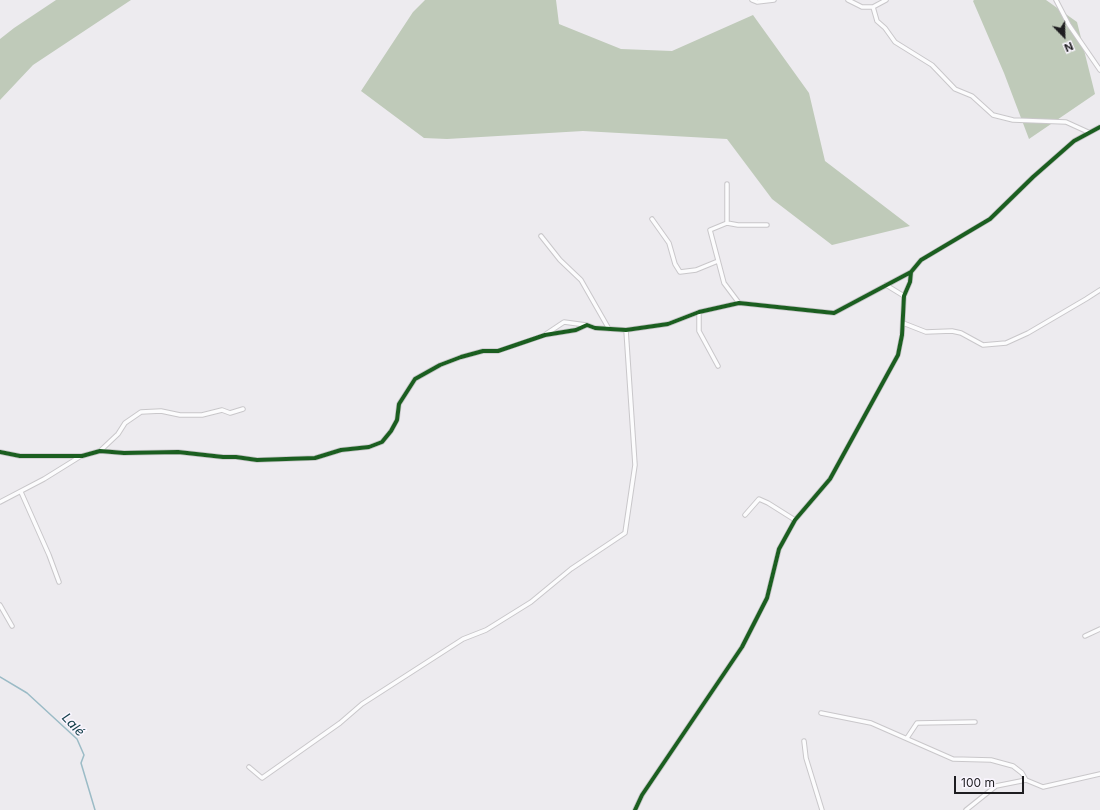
<!DOCTYPE html>
<meta charset="utf-8">
<style>
body{margin:0}
#map{position:relative;width:1100px;height:810px;overflow:hidden;background:#edebef;font-family:Inter,sans-serif}
canvas{display:block}
.north{position:absolute;left:1044px;top:16px;width:40px;height:40px;-webkit-text-stroke:3px #faf6ff;paint-order:stroke;rotate:157deg;font-size:11px;font-weight:700;line-height:16px;text-align:center;color:#1e1d20}
.north::after{content:'';display:block;margin:auto;width:14px;height:18px;background:#1e1d20;clip-path:polygon(50% 0,100% 100%,50% 72%,0 100%)}
.scale{position:absolute;left:954px;top:776px;width:70px;height:18px;box-sizing:border-box;border:2px solid #1e1d20;border-top:0;padding-left:5px;font-size:12px;line-height:14px;white-space:nowrap;color:#1e1d20;-webkit-text-stroke:3px #faf6ff;paint-order:stroke}
</style>
<div id="map">
<canvas width="1100" height="810"></canvas>
<div class="north">N</div>
<div class="scale">100 m</div>
</div>
<script>
const ctx = document.querySelector('canvas').getContext('2d');
ctx.lineJoin = 'round';
function paint(path, color) { ctx.fillStyle = color; ctx.fill(path, 'evenodd'); }
const shape = rows => new Path2D(rows.map(r => 'M' + r).join(''));
function strokePath(path, color, width, dash) { ctx.strokeStyle = color; ctx.lineWidth = width; ctx.lineCap = dash ? 'butt' : 'round'; ctx.setLineDash(dash || []); ctx.stroke(path); }
function label(font, color, halo, rows, align = 'center') {
  ctx.font = font + ' Inter,sans-serif'; ctx.lineWidth = 3; ctx.setLineDash([]); ctx.textBaseline = 'middle'; ctx.strokeStyle = halo; ctx.fillStyle = color; for (const [text, x, y, turn = 0] of rows) {
    ctx.save(); ctx.translate(x, y); ctx.rotate((+turn || 0) * Math.PI / 180); ctx.textAlign = isNaN(turn) ? turn : align; if (halo) ctx.strokeText(text, 0, 0); ctx.fillText(text, 0, 0); ctx.restore();
  }
}
const forest = shape([
 [56,0,131,0,33,65,0,100,0,39,14,28],
 [425,0,556,0,559,24,621,49,672,51,753,15,809,93,825,161,910,226,832,245,772,199,727,139,583,131,447,139,424,138,361,91,413,12],
 [974,0,1046,0,1077,22,1095,94,1029,139,1004,73,973,1]
]);
const stream = shape([
 [0,677,27,693,77,739,84,755,81,763,95,810]
]);
const street = shape([
 [752,0,757,2,774,0],
 [848,0,862,7,873,7,886,0],
 [1056,0,1069,25,1100,70],
 [873,7,877,21,885,28,895,42,932,65,955,89,972,96,993,115,1013,120,1066,122,1088,132],
 [652,219,669,243,675,264,680,272,696,270,718,261],
 [727,223,727,184],
 [541,236,560,260,581,280,609,329],
 [886,285,904,296],
 [739,303,724,283,710,230,727,223,738,225,767,225],
 [699,312,699,331,718,366],
 [903,323,926,332,952,331,961,333,983,345,1006,343,1028,333,1086,299,1100,290],
 [546,334,564,322,586,325],
 [100,451,118,434,125,423,141,412,161,411,180,415,202,415,222,410,230,413,243,409],
 [0,452,20,456,82,456,100,451,124,453,178,452,223,457,236,457,257,460,315,458,341,450,369,447,382,442,391,431,397,420,399,404,415,379,440,365,461,357,483,351,498,351,545,335,576,330,587,325,595,328,626,330,668,324,699,312,739,303,834,313,911,272],
 [21,492,49,555,59,582],
 [0,502,44,479,81,456],
 [745,515,759,499,768,503,795,520],
 [0,605,12,626],
 [1085,636,1100,629],
 [821,713,871,723,953,759,991,760,1013,766,1022,773,1026,780],
 [907,738,917,723,975,722],
 [804,741,806,758,822,810],
 [249,767,262,778,340,723,362,704,463,639,486,630,531,602,571,569,625,533,635,465,626,330],
 [635,810,642,795,742,647,767,598,779,549,795,520,830,479,898,355,902,335,904,296,910,282,911,272,921,260,990,219,1033,177,1074,141,1100,127],
 [966,810,996,786,1026,780,1043,787,1100,774]
]);
const cycleway = shape([
 [0,452,20,456,82,456,100,451,124,453,178,452,223,457,236,457,257,460,315,458,341,450,369,447,382,442,391,431,397,420,399,404,415,379,440,365,461,357,483,351,498,351,545,335,576,330,587,325,595,328,626,330,668,324,699,312,739,303,834,313,911,272],
 [635,810,642,795,742,647,767,598,779,549,795,520,830,479,898,355,902,335,904,296,910,282,911,272,921,260,990,219,1033,177,1074,141,1100,127]
]);
const waterNames = [
 ["Lalé",73,725,47]
];
paint(forest, '#bfcab9');
strokePath(stream, '#9bbbc6', 1.5);
strokePath(street, '#c9c7ca', 5.5);
strokePath(street, '#fcfcfd', 3.5);
strokePath(cycleway, '#1b5e20', 4);
label('italic 13px', '#103c47', '#faf6ff', waterNames);
</script>
